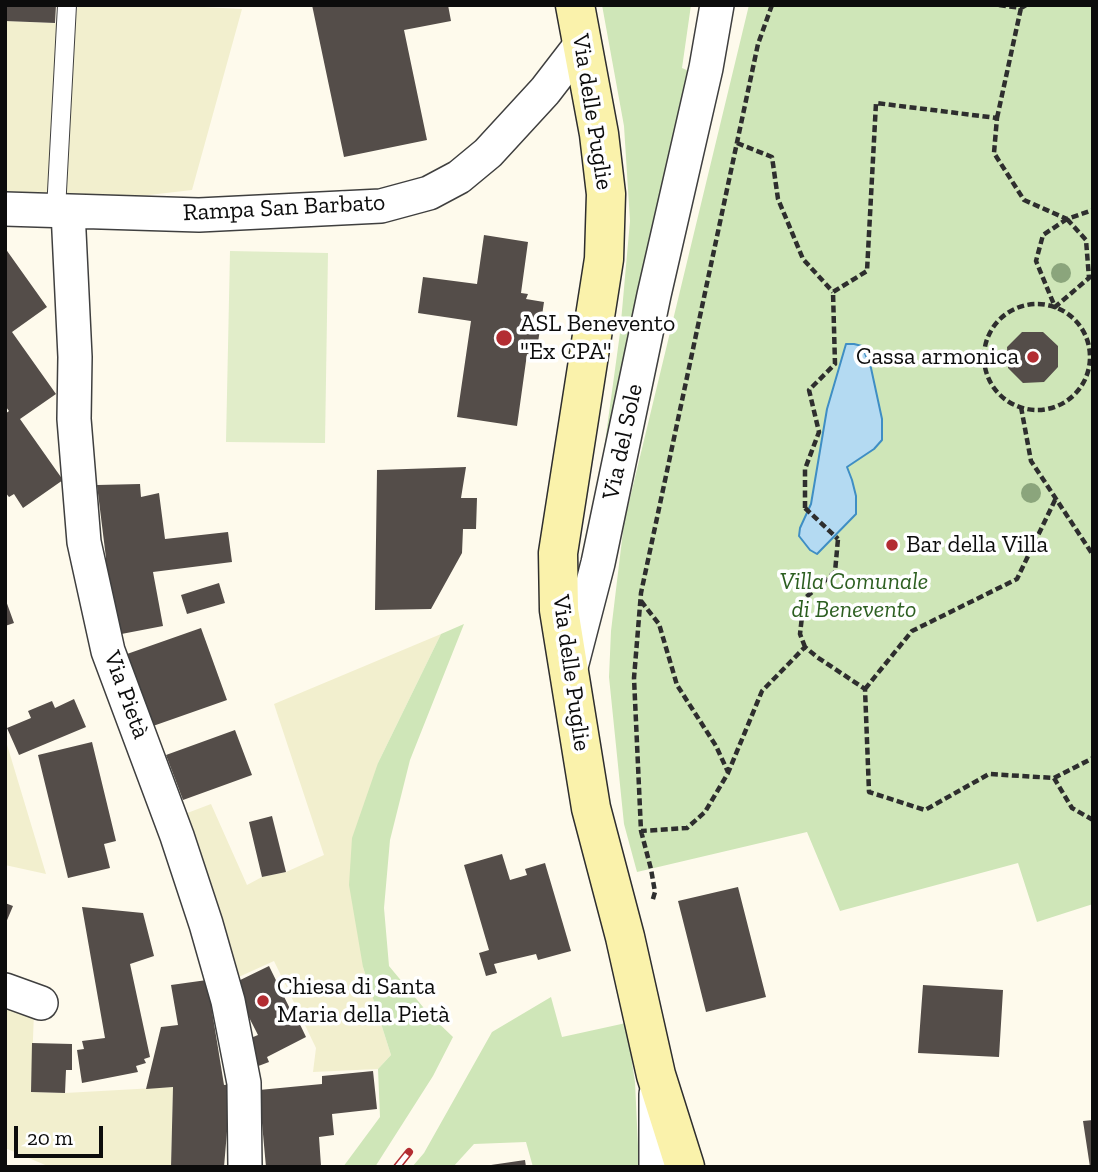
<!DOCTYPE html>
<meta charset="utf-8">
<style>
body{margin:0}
#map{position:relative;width:1098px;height:1172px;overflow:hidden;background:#fefaec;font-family:"Zilla Slab",serif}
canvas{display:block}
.frame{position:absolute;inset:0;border:7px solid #0c0c0c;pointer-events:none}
.scale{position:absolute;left:14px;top:1126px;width:89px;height:32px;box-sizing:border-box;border:4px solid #0c0c0c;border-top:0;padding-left:9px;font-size:21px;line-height:24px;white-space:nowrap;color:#0c0c0c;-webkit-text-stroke:5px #fff;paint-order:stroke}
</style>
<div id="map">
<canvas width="1098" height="1172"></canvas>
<div class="frame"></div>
<div class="scale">20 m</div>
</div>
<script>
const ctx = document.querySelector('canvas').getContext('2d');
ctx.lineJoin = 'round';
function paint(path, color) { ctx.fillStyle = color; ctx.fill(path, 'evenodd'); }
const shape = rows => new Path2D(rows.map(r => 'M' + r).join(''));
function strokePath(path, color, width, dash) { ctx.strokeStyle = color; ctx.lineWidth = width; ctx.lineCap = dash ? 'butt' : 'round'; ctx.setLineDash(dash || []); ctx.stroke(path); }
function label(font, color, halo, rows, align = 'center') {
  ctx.font = font + ' "Zilla Slab",serif'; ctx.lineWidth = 7; ctx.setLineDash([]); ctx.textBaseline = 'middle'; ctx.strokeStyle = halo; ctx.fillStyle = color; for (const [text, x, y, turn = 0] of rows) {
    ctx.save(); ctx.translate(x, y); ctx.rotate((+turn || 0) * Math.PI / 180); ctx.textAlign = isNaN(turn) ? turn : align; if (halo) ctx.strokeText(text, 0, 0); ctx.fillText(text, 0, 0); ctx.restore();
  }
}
const farmland = shape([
 [78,5,165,5,242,9,192,190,123,198,5,197,5,21,74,24],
 [441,634,378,763,363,967,391,1055,378,1069,313,1072,316,1048,274,961,232,980,182,815,211,804,247,885,262,877,286,872,324,855,274,704],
 [5,738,46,874,5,865],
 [5,1002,34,1012,31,1092,65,1093,173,1087,171,1167,50,1167,5,1148]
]);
const green = shape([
 [602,5,691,5,682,68,696,74,599,486,620,333,630,221,624,126],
 [749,5,1093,5,1093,904,1037,922,1018,863,840,911,807,832,637,872,624,824,609,677,611,631,624,523],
 [464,624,410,760,390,840,384,908,389,966,428,1013,453,1037,433,1076,375,1167,343,1167,380,1117,378,1069,391,1055,363,967,349,885,352,838,378,763,441,634],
 [551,997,562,1037,626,1023,635,1082,639,1167,533,1167,526,1142,474,1144,453,1167,412,1167,424,1153,492,1032]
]);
const pitch = shape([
 [230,251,328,253,325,443,226,442]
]);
const water = shape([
 [846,344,854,344,862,346,871,368,882,419,882,440,874,449,847,467,852,480,856,496,856,514,817,554,810,550,799,536,800,528,811,504,827,409,846,344]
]);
const building = shape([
 [5,5,56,5,55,23,5,21],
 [312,5,448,5,451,21,404,30,427,140,344,157],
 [484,235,528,242,521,293,528,294,526,299,544,302,536,356,527,354,517,426,457,417,471,321,418,313,423,277,477,284],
 [5,248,47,307,12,332,56,394,20,419,63,480,23,508,14,494,9,497,5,492,5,414,9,411,6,407,5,408],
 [1022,332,1043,332,1058,346,1058,367,1044,382,1023,383,1008,368,1007,347],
 [466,467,461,498,477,498,476,529,463,529,462,553,431,609,375,610,377,470],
 [140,484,141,497,159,493,165,539,228,532,232,562,153,572,163,626,111,636,99,559,106,558,97,485],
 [219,583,225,603,187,614,181,595],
 [5,598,14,623,5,626],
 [201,628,227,700,153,726,127,654],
 [74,699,86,727,19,755,7,728,31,718,28,711,52,701,55,708],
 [235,730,252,775,183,800,166,755],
 [92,742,116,841,104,844,110,868,68,878,38,755],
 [272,816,286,872,262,877,249,822],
 [502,854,510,880,527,875,525,869,545,863,571,951,538,960,536,954,494,964,497,973,486,976,479,953,489,950,464,865],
 [738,887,766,997,706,1012,678,901],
 [5,903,13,906,5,925],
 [82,907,143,913,154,956,130,964,150,1057,144,1059,146,1063,136,1066,138,1072,82,1083,77,1050,84,1049,82,1041,105,1038],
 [269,966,294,1017,296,1016,306,1037,267,1057,269,1062,253,1068,246,1040,258,1035,232,984],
 [207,980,224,1085,231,1084,224,1167,171,1167,173,1087,146,1089,161,1027,178,1025,171,985],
 [923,985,1003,990,999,1057,918,1053],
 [32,1043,72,1044,72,1070,66,1070,65,1093,31,1092],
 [373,1071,377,1109,332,1114,334,1135,319,1137,321,1166,266,1167,259,1090,322,1084,322,1076],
 [1093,1120,1093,1167,1090,1167,1083,1121],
 [525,1160,526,1167,492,1167,491,1165]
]);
const path = shape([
 [772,5,758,44,641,593,634,678,641,831,687,828,705,812,728,773,762,691,805,647,817,657,865,689,869,792,925,810,989,774,1054,778,1072,808,1093,820],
 [999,5,1021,8,1026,5],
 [997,118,1021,8],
 [737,143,772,157,778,199,803,259,833,292],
 [1067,219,1086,240,1089,278,1055,307,1036,261,1043,235,1067,219],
 '984 357a53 53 0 1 1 106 0a53 53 0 1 1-106 0Z',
 [1021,407,1031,461,1093,555],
 [805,508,805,469,819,432,809,390,835,364,833,292,867,271,876,103,997,118,994,153,1024,200,1067,219,1093,210],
 [641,601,659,624,677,685,716,746,728,772],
 [805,647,800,634,804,599,835,572,838,539],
 [865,689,912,631,1017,579,1056,498],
 [1054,778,1093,758],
 [641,831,651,869,655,892,652,902]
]);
const lane = shape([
 [56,210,67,5]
]);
const street = shape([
 [5,209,199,215,381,206,429,193,459,177,488,153,545,91,582,43],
 [68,211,75,357,74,419,84,542,108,651,177,836,206,924,228,1001,244,1083,245,1167],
 [570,671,598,563,654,295,706,68,717,5],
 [5,990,41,1003],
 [656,1167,656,1094]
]);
const secondary = shape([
 [575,5,599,134,606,194,604,259,558,553,559,610,591,808,625,937,656,1075,685,1167]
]);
const rail = shape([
 [397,1167,409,1152]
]);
const pathBridge = shape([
 [805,508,838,539]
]);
const trees = [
 [1061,273],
 [1031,493]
];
const markers = [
 [504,338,9,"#b32d32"],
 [1033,357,7,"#b32d32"],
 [892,545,7,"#b32d32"],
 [263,1001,7,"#b32d32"]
];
const streetNames = [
 ["Via delle Puglie",592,112,81],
 ["Rampa San Barbato",284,208,-3],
 ["Via del Sole",623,442,-78],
 ["Via delle Puglie",571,673,82],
 ["Via Pietà",126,695,70]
];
const poiNames = [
 ["ASL Benevento",520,324],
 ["\"Ex CPA\"",520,352],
 ["Cassa armonica",1019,357,"right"],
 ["Bar della Villa",906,545],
 ["Chiesa di Santa",277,987],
 ["Maria della Pietà",277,1015]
];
const parkNames = [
 ["Villa Comunale",854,582],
 ["di Benevento",854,610]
];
paint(farmland, '#f2efce');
paint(green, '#cfe6b8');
paint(pitch, '#e1edc9');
paint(water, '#b4daf2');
strokePath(water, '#3f8ec4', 2);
paint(building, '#544d49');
strokePath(lane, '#3f3f3f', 20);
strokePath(street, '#3f3f3f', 36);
strokePath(secondary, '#2e2e2e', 41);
strokePath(path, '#2e2e2e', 4.5, [7, 3.5]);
strokePath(lane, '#fff', 18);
strokePath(street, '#fff', 33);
strokePath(secondary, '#faf2ab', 38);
strokePath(rail, '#b32d32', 8);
strokePath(rail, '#fff', 5, [16]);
strokePath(pathBridge, '#2e2e2e', 4.5, [7, 3.5]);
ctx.fillStyle = '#8ba57c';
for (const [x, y] of trees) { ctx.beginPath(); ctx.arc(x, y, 10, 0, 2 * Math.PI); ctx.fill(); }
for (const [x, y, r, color] of markers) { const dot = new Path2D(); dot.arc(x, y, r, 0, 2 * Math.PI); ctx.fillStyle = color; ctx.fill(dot); strokePath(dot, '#fff', 2.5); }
label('24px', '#0c0c0c', '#fff', streetNames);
label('24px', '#0c0c0c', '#fff', poiNames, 'left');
label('italic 24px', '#2d5f21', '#fff', parkNames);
</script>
